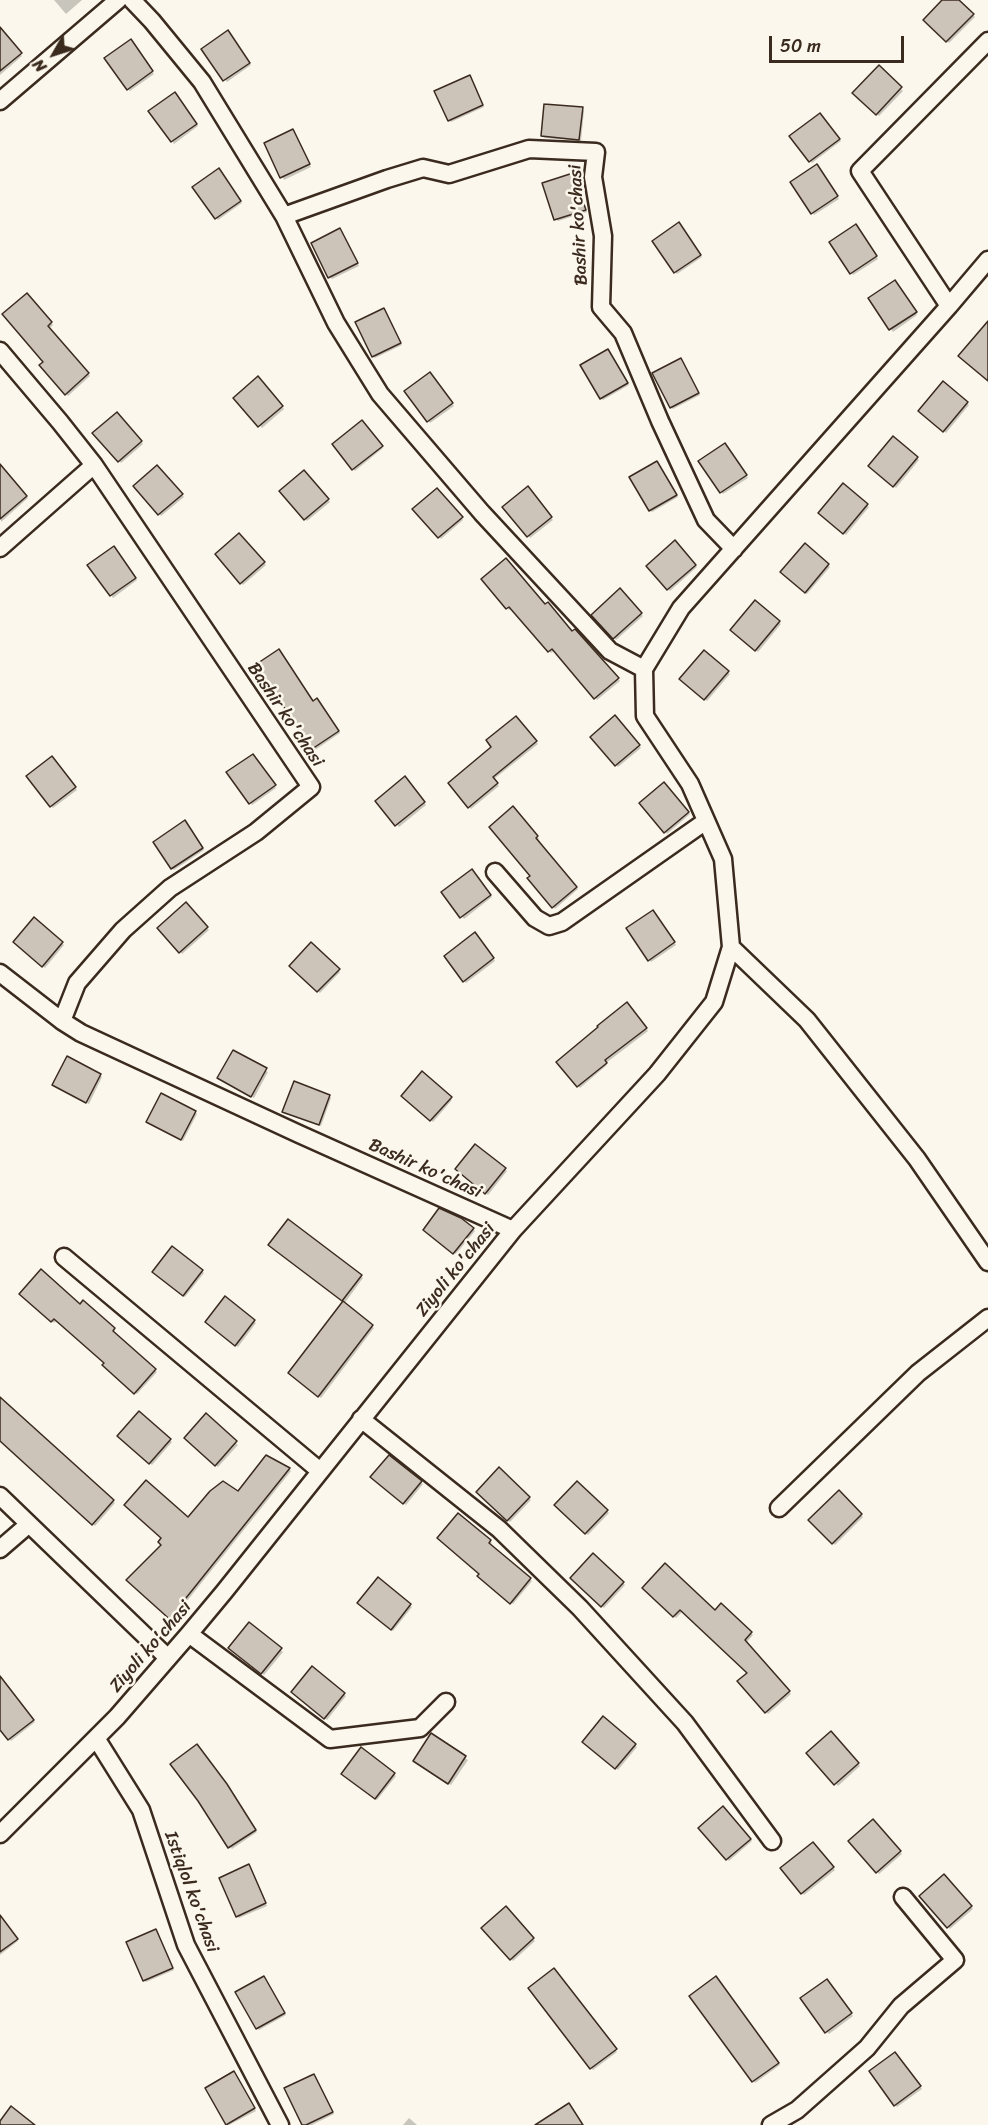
<!DOCTYPE html>
<style>
body{margin:0}
#map{position:relative;width:988px;height:2125px;overflow:hidden;background:#fbf7ec;font-family:Sriracha,sans-serif}
canvas{display:block}
.north{position:absolute;left:24px;top:24px;width:60px;height:60px;-webkit-text-stroke:4px #fbf7ec;paint-order:stroke;rotate:231deg;font-size:16px;font-weight:700;line-height:24px;text-align:center;color:#3b2a1e}
.north::after{content:'';display:block;margin:auto;width:21px;height:27px;background:#3b2a1e;clip-path:polygon(50% 0,100% 100%,50% 72%,0 100%)}
.scale{position:absolute;left:769px;top:36px;width:135px;height:27px;box-sizing:border-box;border:3px solid #3b2a1e;border-top:0;padding-left:8px;font-size:18px;line-height:21px;white-space:nowrap;color:#3b2a1e;-webkit-text-stroke:4px #fbf7ec;paint-order:stroke}
</style>
<div id="map">
<canvas width="988" height="2125"></canvas>
<div class="north">N</div>
<div class="scale">50 m</div>
</div>
<script>
const ctx = document.querySelector('canvas').getContext('2d');
ctx.lineJoin = 'round';
function paint(path, color) { ctx.fillStyle = color; ctx.fill(path, 'evenodd'); }
const shape = rows => new Path2D(rows.map(r => 'M' + r).join(''));
function strokePath(path, color, width, dash) { ctx.strokeStyle = color; ctx.lineWidth = width; ctx.lineCap = dash ? 'butt' : 'round'; ctx.setLineDash(dash || []); ctx.stroke(path); }
function label(font, color, halo, rows, align = 'center') {
  ctx.font = font + ' Sriracha,sans-serif'; ctx.lineWidth = 5; ctx.setLineDash([]); ctx.textBaseline = 'middle'; ctx.strokeStyle = halo; ctx.fillStyle = color; for (const [text, x, y, turn = 0] of rows) {
    ctx.save(); ctx.translate(x, y); ctx.rotate((+turn || 0) * Math.PI / 180); ctx.textAlign = isNaN(turn) ? turn : align; if (halo) ctx.strokeText(text, 0, 0); ctx.fillText(text, 0, 0); ctx.restore();
  }
}
const shadow = shape([
 [54,0,82,0,66,14],
 [944,0,957,0,975,17,949,43,925,20],
 [0,30,22,56,0,75],
 [230,34,251,65,227,82,203,49],
 [133,43,154,74,130,91,128,89],
 [879,67,903,91,879,116,854,93],
 [471,79,484,107,451,122,449,120],
 [177,96,198,126,174,144,150,111],
 [582,109,584,111,581,141,544,138,542,136],
 [822,117,841,141,812,163,810,161],
 [293,131,311,167,284,180,266,144],
 [819,168,839,199,814,215,792,182],
 [221,172,242,203,218,220,216,218],
 [573,174,587,212,558,221,556,219],
 [681,226,702,257,677,274,675,272],
 [858,228,878,259,853,275,831,242],
 [340,230,359,266,332,279,330,277],
 [897,284,917,315,893,332,870,298],
 [26,295,53,325,49,329,90,376,68,396,41,365,45,362],
 [384,310,402,345,375,358,373,356],
 [608,351,629,385,603,400,601,398],
 [683,362,700,395,673,409,671,407],
 [432,376,454,406,430,423,406,391],
 [258,378,284,409,262,428,235,398],
 [944,383,969,405,946,433,920,411],
 [117,414,143,444,121,463,95,433],
 [362,422,383,448,355,471,334,444],
 [893,438,919,460,896,488,870,466],
 [727,447,748,478,723,494,700,461],
 [659,465,678,497,652,512,650,510],
 [157,467,184,497,161,516,135,486],
 [304,472,330,502,307,521,281,491],
 [6,473,28,498,1,522,0,478],
 [843,486,869,507,846,535,820,513],
 [527,489,553,520,530,538,505,507],
 [437,490,463,520,441,539,415,509],
 [239,535,266,565,243,585,217,554],
 [675,542,697,567,670,591,648,566],
 [805,545,830,567,807,594,782,572],
 [116,550,137,580,113,598,89,565],
 [483,580,545,606,573,633,575,631,620,681,597,700,555,650,551,653,512,608,509,610],
 [620,590,643,616,616,640,593,615],
 [755,602,781,624,758,652,732,630],
 [704,652,730,674,707,701,681,679],
 [254,668,313,702,319,702,340,733,315,750,280,699,277,701,275,699],
 [516,718,538,744,494,779,499,786,471,809,450,783,494,747],
 [615,718,641,748,618,767,592,737],
 [255,758,276,788,252,805,229,773],
 [54,760,77,790,53,808,51,806],
 [405,778,426,805,399,827,377,801],
 [664,784,690,814,667,834,641,803],
 [513,808,539,839,537,841,578,889,555,909,529,878,532,876],
 [187,824,204,850,174,870,172,868],
 [473,873,492,897,464,919,443,892],
 [186,904,209,930,182,954,159,928],
 [655,914,676,945,651,962,649,960],
 [34,919,64,945,45,968,15,941],
 [476,936,495,961,466,983,464,981],
 [311,944,340,972,320,993,291,966],
 [629,1006,648,1031,606,1063,607,1065,580,1088,558,1063],
 [233,1052,268,1072,254,1098,221,1080],
 [422,1073,452,1100,433,1122,403,1096],
 [100,1075,102,1077,89,1104,56,1086],
 [329,1096,331,1098,321,1126,286,1113],
 [195,1112,197,1114,183,1141,150,1123],
 [475,1146,507,1171,488,1195,457,1169],
 [289,1221,363,1278,344,1304,374,1328,321,1398,290,1373,344,1301,272,1246],
 [473,1229,475,1231,456,1254,427,1231],
 [202,1271,204,1273,185,1297,156,1274],
 [21,1294,80,1306,83,1302,157,1372,137,1394,104,1365,106,1363,57,1320,54,1323],
 [225,1298,256,1323,238,1347,209,1324],
 [0,1399,115,1503,95,1526,0,1440],
 [139,1413,172,1442,152,1465,119,1436],
 [206,1415,238,1445,218,1467,186,1438],
 [389,1457,423,1484,406,1505,372,1477],
 [289,1469,291,1471,183,1606,188,1611,178,1625,128,1580,163,1545,163,1538,188,1520],
 [499,1470,531,1500,510,1522,478,1492],
 [577,1483,609,1513,588,1535,556,1505],
 [839,1492,863,1517,835,1545,811,1520],
 [439,1538,490,1541,492,1543,490,1546,532,1581,513,1604,481,1578,481,1574],
 [593,1555,625,1585,604,1608,572,1578],
 [378,1580,412,1607,393,1631,359,1603],
 [644,1588,715,1612,721,1605,753,1635,746,1643,791,1694,768,1714,739,1681,749,1673,683,1611,676,1618],
 [249,1624,283,1652,264,1675,230,1648],
 [312,1669,346,1696,327,1720,293,1692],
 [10,1690,35,1722,11,1741,0,1727,0,1694],
 [603,1718,637,1747,618,1770,584,1742],
 [831,1733,860,1766,838,1786,809,1753],
 [431,1735,468,1760,451,1785,417,1763],
 [394,1774,396,1776,377,1800,345,1776],
 [226,1785,257,1832,232,1849,230,1847],
 [723,1808,752,1841,729,1861,700,1829],
 [873,1821,902,1854,879,1874,850,1841],
 [813,1844,835,1870,804,1895,782,1868],
 [249,1866,267,1906,239,1918,237,1916],
 [944,1876,973,1909,950,1929,921,1896],
 [506,1908,535,1941,513,1961,483,1928],
 [0,1917,18,1941,0,1955],
 [156,1931,174,1970,146,1982,144,1980],
 [556,1972,617,2052,593,2070,591,2068],
 [266,1980,286,2015,259,2030,237,1993],
 [717,1980,780,2065,755,2083,691,1996],
 [829,1983,853,2016,829,2034,827,2032],
 [897,2056,922,2089,897,2107,895,2105],
 [236,2075,256,2111,229,2125,227,2124],
 [316,2078,334,2114,312,2125,304,2125],
 [409,2118,417,2125,403,2125]
]);
const building = shape([
 [942,0,959,0,974,14,946,42,923,20,942,0],
 [0,27,22,53,0,71,0,27],
 [228,30,250,63,223,81,201,49,228,30],
 [131,39,153,71,127,90,104,58,131,39],
 [879,65,902,87,876,115,852,93,879,65],
 [470,75,483,105,448,121,434,91,470,75],
 [175,92,197,124,171,142,148,111,175,92],
 [544,104,583,107,579,140,541,136,544,104],
 [820,113,840,139,809,162,789,136,820,113],
 [293,129,310,164,280,178,264,143,293,129],
 [817,164,838,196,811,214,790,182,817,164],
 [219,168,241,201,215,219,192,187,219,168],
 [573,173,586,210,554,220,542,183,573,173],
 [679,222,701,255,674,273,652,241,679,222],
 [856,224,877,256,850,274,829,242,856,224],
 [340,228,358,263,328,278,311,243,340,228],
 [895,280,917,312,889,330,868,298,895,280],
 [27,293,52,322,48,326,89,373,65,395,39,365,43,362,2,314,27,293],
 [384,308,401,343,372,357,355,322,384,308],
 [988,321,988,381,958,356,988,321],
 [608,349,628,383,600,399,580,365,608,349],
 [681,358,699,393,670,408,652,373,681,358],
 [430,372,453,403,427,422,404,391,430,372],
 [258,376,283,406,258,427,233,398,258,376],
 [943,381,968,402,943,432,918,411,943,381],
 [117,412,142,441,118,462,92,433,117,412],
 [362,420,383,446,352,470,332,444,362,420],
 [893,436,918,457,893,487,868,466,893,436],
 [725,443,747,475,720,493,698,461,725,443],
 [657,461,677,495,649,511,629,477,657,461],
 [0,464,27,496,0,519,0,464],
 [157,465,183,494,158,515,133,486,157,465],
 [304,470,329,499,304,520,279,491,304,470],
 [843,483,868,504,843,534,818,513,843,483],
 [528,486,552,517,527,537,502,507,528,486],
 [437,488,463,517,438,538,412,509,437,488],
 [239,533,265,562,240,584,215,554,239,533],
 [675,540,696,565,667,590,646,566,675,540],
 [805,543,829,564,805,593,780,572,805,543],
 [114,546,136,578,110,596,87,565,114,546],
 [506,558,545,604,548,602,572,631,575,629,619,678,594,699,552,649,548,652,509,607,506,609,481,579,506,558],
 [620,588,642,613,613,639,591,615,620,588],
 [755,600,780,621,755,651,730,630,755,600],
 [279,649,313,701,317,698,339,731,312,749,277,697,274,700,252,667,279,649],
 [704,650,729,671,704,700,679,679,704,650],
 [615,715,640,745,615,766,590,737,615,715],
 [516,716,537,741,493,777,498,783,468,808,448,783,491,747,486,740,516,716],
 [253,754,276,785,249,804,226,772,253,754],
 [52,756,76,787,50,807,26,776,52,756],
 [405,776,425,802,395,826,375,801,405,776],
 [664,782,689,812,664,833,639,803,664,782],
 [513,806,538,836,536,838,577,887,552,908,527,878,530,876,489,827,513,806],
 [185,820,203,848,171,869,153,842,185,820],
 [472,869,491,895,460,918,441,892,472,869],
 [186,902,208,927,179,953,157,928,186,902],
 [653,910,675,942,648,961,626,928,653,910],
 [34,917,63,942,42,967,13,942,34,917],
 [475,932,494,958,463,982,444,956,475,932],
 [311,942,340,969,317,992,289,966,311,942],
 [627,1002,647,1028,605,1060,607,1063,577,1087,556,1062,598,1027,597,1026,627,1002],
 [233,1050,267,1068,251,1097,217,1078,233,1050],
 [67,1056,101,1074,86,1103,52,1085,67,1056],
 [422,1071,452,1097,430,1121,401,1096,422,1071],
 [294,1081,330,1095,319,1125,282,1112,294,1081],
 [161,1093,196,1111,181,1140,146,1122,161,1093],
 [475,1144,506,1168,485,1194,455,1169,475,1144],
 [439,1208,461,1218,474,1228,453,1254,423,1230,439,1208],
 [288,1219,362,1275,342,1301,268,1245,288,1219],
 [172,1246,203,1270,183,1296,152,1272,172,1246],
 [41,1269,80,1304,83,1300,115,1328,113,1331,156,1369,134,1394,102,1365,104,1363,54,1319,51,1322,19,1294,41,1269],
 [225,1296,255,1320,235,1346,205,1322,225,1296],
 [343,1301,373,1325,318,1397,288,1373,343,1301],
 [0,1397,114,1500,92,1525,0,1441,0,1397],
 [139,1411,171,1439,149,1464,117,1436,139,1411],
 [206,1413,237,1441,215,1466,184,1438,206,1413],
 [266,1455,290,1468,182,1603,187,1607,175,1624,126,1580,161,1545,158,1542,161,1538,124,1505,146,1480,188,1517,210,1491,223,1481,238,1491,266,1455],
 [389,1455,422,1481,403,1504,370,1477,389,1455],
 [499,1467,530,1497,507,1521,476,1492,499,1467],
 [577,1481,608,1510,585,1534,554,1505,577,1481],
 [839,1490,862,1514,832,1544,808,1520,839,1490],
 [458,1513,491,1540,489,1543,531,1578,510,1604,477,1576,479,1574,437,1538,458,1513],
 [593,1553,624,1582,601,1607,570,1578,593,1553],
 [665,1563,715,1610,721,1603,752,1632,745,1640,790,1691,765,1713,737,1681,747,1673,680,1610,673,1617,642,1588,665,1563],
 [378,1577,411,1604,391,1630,357,1603,378,1577],
 [249,1622,282,1648,261,1674,228,1648,249,1622],
 [312,1666,345,1693,324,1719,291,1692,312,1666],
 [0,1676,34,1720,8,1740,0,1730,0,1676],
 [603,1716,636,1744,615,1769,582,1742,603,1716],
 [831,1731,859,1763,834,1785,806,1753,831,1731],
 [431,1733,466,1756,448,1784,413,1761,431,1733],
 [197,1744,227,1784,256,1830,228,1848,198,1801,170,1764,197,1744],
 [361,1747,395,1773,375,1799,341,1774,361,1747],
 [723,1806,751,1839,726,1860,698,1828,723,1806],
 [873,1819,901,1851,876,1873,848,1841,873,1819],
 [813,1842,834,1867,801,1894,780,1868,813,1842],
 [249,1864,266,1903,236,1917,219,1878,249,1864],
 [944,1874,972,1906,947,1928,919,1896,944,1874],
 [506,1906,534,1938,510,1960,481,1928,506,1906],
 [0,1915,18,1939,0,1952,0,1915],
 [156,1929,173,1968,143,1981,126,1942,156,1929],
 [554,1968,617,2049,590,2069,528,1988,554,1968],
 [264,1976,285,2013,256,2029,235,1992,264,1976],
 [716,1976,779,2063,752,2082,689,1996,716,1976],
 [827,1979,852,2013,825,2033,800,1998,827,1979],
 [895,2052,921,2086,894,2106,869,2071,895,2052],
 [234,2071,255,2108,226,2125,205,2088,234,2071],
 [314,2074,333,2112,306,2125,302,2125,284,2088,314,2074],
 [569,2103,583,2125,535,2125,569,2103],
 [11,2106,35,2125,0,2125,0,2121,11,2106]
]);
const minor = shape([
 [132,0,152,21,202,82,284,216,336,323,380,394,482,513,610,651,644,669],
 [0,101,118,0],
 [284,216,387,179,423,168,449,174,529,149,596,152,593,177,603,236,601,307,623,333,660,421,706,520,734,549],
 [949,306,860,171,988,41],
 [0,351,60,422,94,465,311,787,256,832,170,888,123,930,77,983,62,1021],
 [0,548,94,465],
 [644,669,681,608,949,306,988,260],
 [495,872,535,918,549,926,562,922,706,821],
 [731,947,807,1020,917,1159,988,1262],
 [0,973,62,1021,81,1033,299,1134,513,1230],
 [64,1257,320,1471],
 [361,1419,499,1529,580,1608,685,1723,772,1841],
 [0,1496,168,1658],
 [779,1508,918,1373,988,1318],
 [0,1549,29,1524],
 [189,1634,330,1739,420,1728,446,1702],
 [96,1738,141,1810,186,1945,280,2125],
 [0,1834,117,1717,189,1634,224,1592,513,1230,657,1074,714,1002,731,947,723,859,690,784,645,716,644,669],
 [771,2125,797,2110,867,2048,901,2006,955,1960,903,1897]
]);
const streetNames = [
 ["Bashir ko'chasi",579,225,-93],
 ["Bashir ko'chasi",285,715,56],
 ["Bashir ko'chasi",425,1169,24],
 ["Ziyoli ko'chasi",456,1270,-51],
 ["Ziyoli ko'chasi",151,1647,-49],
 ["Istiqlol ko'chasi",191,1892,70]
];
paint(shadow, '#0003');
paint(building, '#ccc4b9');
strokePath(building, '#3b2a1e', 1.5);
strokePath(minor, '#3b2a1e', 21);
strokePath(minor, '#fbf7ec', 16);
label('18px', '#3b2a1e', '#fbf7ec', streetNames);
</script>
